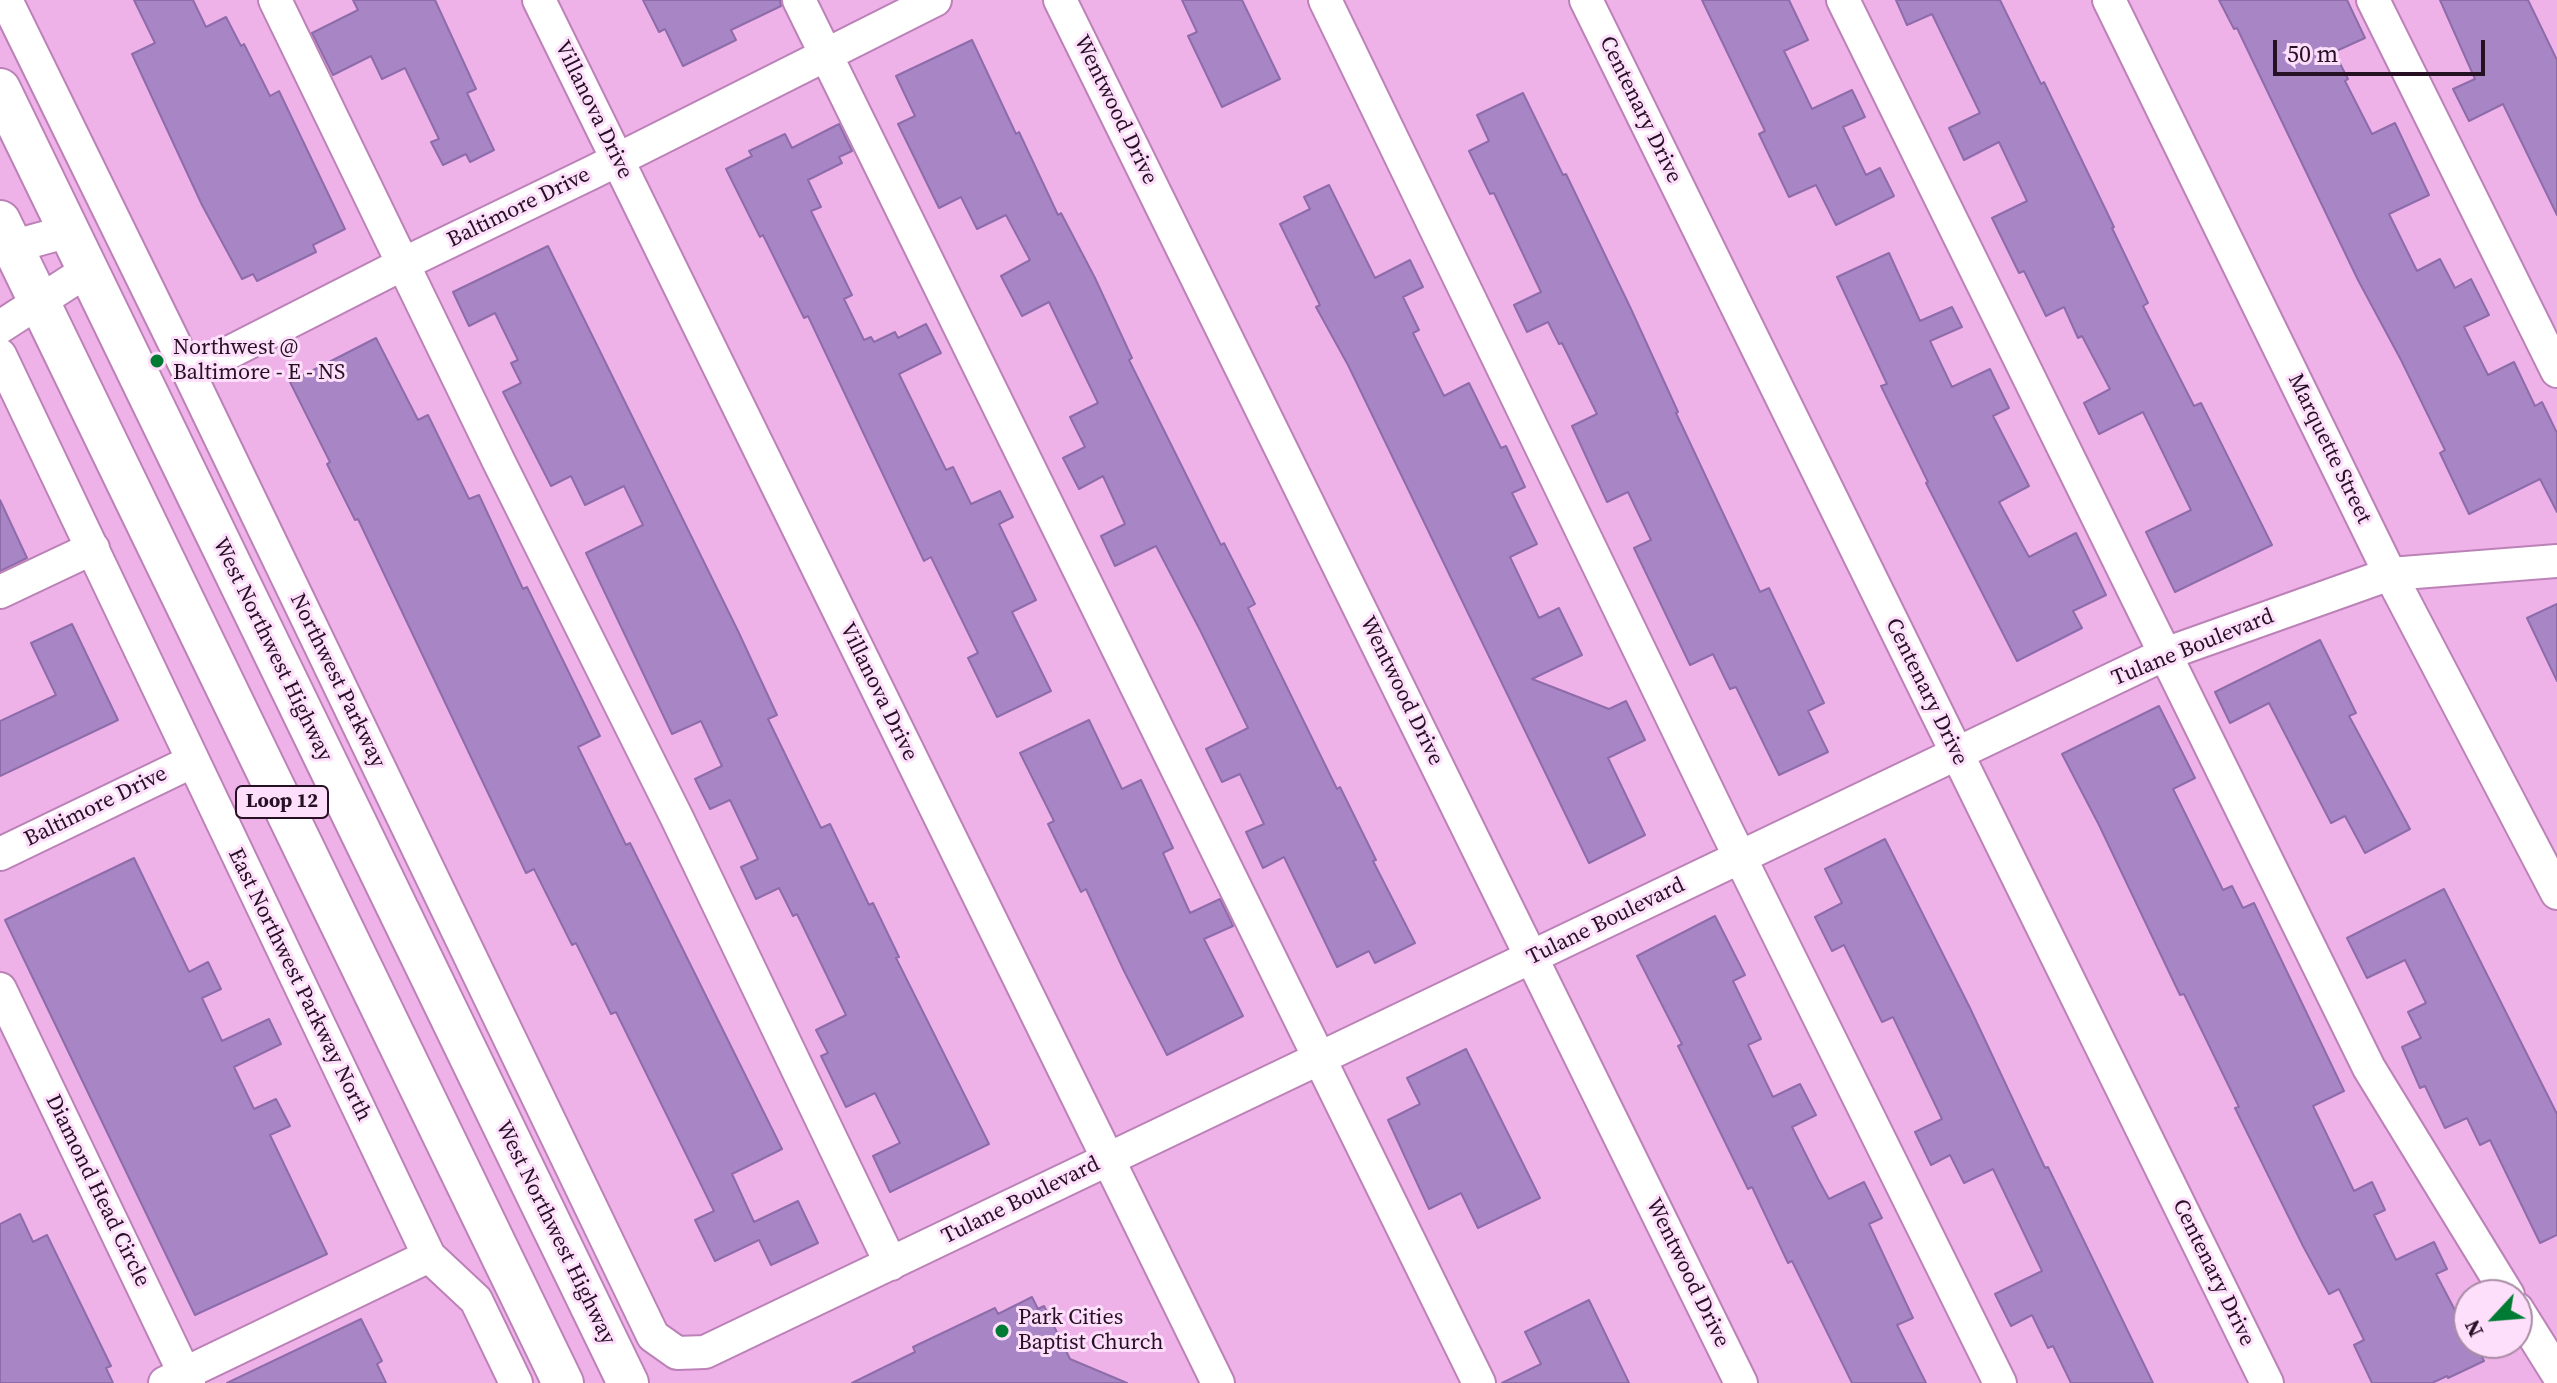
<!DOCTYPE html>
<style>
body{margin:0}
#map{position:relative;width:2557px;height:1383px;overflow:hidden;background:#eeb2e9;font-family:"Source Serif 4",serif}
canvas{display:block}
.north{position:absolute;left:2453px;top:1279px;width:80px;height:80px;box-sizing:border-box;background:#fedffb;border:2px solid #a88ca5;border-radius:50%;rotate:244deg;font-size:22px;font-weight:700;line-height:32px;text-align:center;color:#261024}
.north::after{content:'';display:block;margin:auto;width:28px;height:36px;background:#007b33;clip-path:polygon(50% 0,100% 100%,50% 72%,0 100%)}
.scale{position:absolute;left:2273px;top:40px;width:212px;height:36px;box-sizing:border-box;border:4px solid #261024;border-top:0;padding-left:10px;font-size:24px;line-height:28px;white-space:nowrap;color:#261024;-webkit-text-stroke:6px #fedffb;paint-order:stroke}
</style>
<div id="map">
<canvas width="2557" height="1383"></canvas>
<div class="north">N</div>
<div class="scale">50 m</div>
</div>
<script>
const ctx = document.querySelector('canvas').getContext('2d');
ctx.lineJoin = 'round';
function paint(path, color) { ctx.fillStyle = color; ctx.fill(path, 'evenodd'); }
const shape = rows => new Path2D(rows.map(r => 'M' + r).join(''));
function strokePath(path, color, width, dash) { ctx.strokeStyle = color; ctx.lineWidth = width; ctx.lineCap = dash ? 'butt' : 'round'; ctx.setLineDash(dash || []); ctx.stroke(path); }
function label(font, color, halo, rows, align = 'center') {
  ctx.font = font + ' "Source Serif 4",serif'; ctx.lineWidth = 6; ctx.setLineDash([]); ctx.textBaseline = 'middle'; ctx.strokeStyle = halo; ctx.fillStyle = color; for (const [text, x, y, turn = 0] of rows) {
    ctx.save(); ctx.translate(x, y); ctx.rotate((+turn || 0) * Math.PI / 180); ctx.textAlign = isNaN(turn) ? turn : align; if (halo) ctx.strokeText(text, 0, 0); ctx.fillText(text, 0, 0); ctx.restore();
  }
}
const building = shape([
 [134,0,193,0,206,27,226,17,241,46,244,44,270,96,279,91,345,229,313,245,316,252,257,281,253,274,242,279,202,205,132,54,155,43,134,0],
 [353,0,435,0,476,89,467,93,494,150,470,162,466,154,443,165,431,142,439,139,405,68,382,79,371,56,333,75,312,33,358,10,353,0],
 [643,0,780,0,781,6,731,30,736,40,683,66,665,29,659,32,643,0],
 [1182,0,1242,0,1280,79,1222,107,1188,36,1197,32,1182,0],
 [1702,0,1789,0,1808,40,1784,51,1812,109,1852,90,1865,117,1843,127,1866,175,1880,168,1894,196,1836,225,1816,185,1789,197,1759,134,1765,131,1702,0],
 [1896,0,2000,0,2041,84,2044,82,2114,227,2112,228,2148,303,2143,306,2194,406,2201,403,2272,545,2175,592,2146,532,2191,510,2143,412,2099,434,2084,403,2110,389,2082,336,2078,338,2064,307,2046,316,2024,271,2019,273,1992,218,2027,201,1999,142,1964,160,1949,128,1980,113,1932,14,1907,25,1896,0],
 [2219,0,2347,0,2365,38,2334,52,2348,79,2345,81,2372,134,2395,123,2429,195,2389,214,2417,271,2440,259,2455,288,2471,279,2489,315,2464,327,2488,375,2514,362,2535,406,2542,402,2557,433,2557,512,2540,479,2469,514,2440,453,2445,450,2401,360,2358,280,2237,28,2234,29,2219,0],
 [2440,0,2528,0,2557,60,2557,215,2503,104,2469,121,2453,89,2475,79,2440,0],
 [972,40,1016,134,1019,132,1058,215,1061,213,1095,278,1132,358,1129,360,1221,545,1224,543,1255,604,1248,608,1337,789,1340,787,1376,860,1373,861,1415,943,1375,963,1369,951,1337,967,1284,857,1263,868,1246,832,1264,824,1240,774,1222,782,1206,749,1248,728,1201,632,1156,546,1115,566,1101,536,1125,524,1103,476,1079,489,1063,458,1085,447,1070,417,1098,403,1049,302,1022,316,1001,276,1030,260,1006,215,977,229,961,197,939,208,898,124,915,116,896,76,972,40],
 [1523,93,1563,175,1566,174,1631,309,1678,412,1676,413,1760,592,1769,588,1824,703,1808,711,1828,752,1779,775,1736,687,1730,689,1713,654,1690,665,1634,548,1651,540,1628,492,1607,502,1572,426,1597,414,1562,343,1559,344,1548,322,1527,332,1514,305,1541,292,1494,193,1490,194,1469,151,1489,141,1477,115,1523,93],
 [839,124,852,151,839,157,842,163,808,180,821,207,811,211,852,295,844,299,864,340,871,337,874,342,895,332,898,338,926,324,941,353,899,374,946,470,953,467,971,504,1000,491,1013,517,999,524,1036,600,1012,612,1051,691,997,717,968,658,978,653,931,557,924,561,808,316,804,318,763,235,760,237,726,169,752,156,749,151,785,134,792,148,839,124],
 [1329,185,1375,278,1410,260,1423,287,1403,297,1419,330,1413,333,1444,396,1469,383,1501,448,1506,446,1525,487,1512,493,1537,544,1510,557,1539,618,1559,608,1582,655,1532,679,1609,709,1626,701,1645,740,1608,758,1645,835,1589,863,1348,365,1316,307,1320,305,1280,224,1310,209,1304,197,1329,185],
 [548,246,738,631,777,715,768,719,821,828,830,824,869,905,873,903,899,957,896,958,989,1144,890,1192,873,1156,900,1143,875,1093,846,1107,821,1056,828,1053,816,1030,846,1015,797,914,793,916,779,888,756,899,741,867,758,859,730,800,710,809,695,779,722,766,701,721,672,734,586,553,643,525,624,486,585,505,571,476,551,486,503,392,521,383,511,363,518,360,495,313,469,326,453,292,548,246],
 [1889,253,1920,321,1952,307,1962,327,1930,341,1952,387,1990,369,2009,408,1993,416,2029,486,1999,502,2029,557,2076,533,2106,595,2073,611,2082,628,2017,661,1926,483,1928,482,1881,386,1887,384,1837,277,1889,253],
 [376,338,418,420,428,415,469,499,479,495,523,589,527,587,600,736,578,747,626,845,630,843,782,1149,732,1174,754,1222,798,1201,818,1243,771,1265,759,1240,715,1261,695,1220,714,1211,616,1012,611,1014,576,943,572,945,534,869,526,873,358,519,355,520,327,464,330,462,290,382,376,338],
 [0,500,27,558,0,571,0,500],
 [2557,604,2557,681,2527,618,2557,604],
 [72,624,118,720,0,776,0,721,56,695,31,643,72,624],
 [2320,640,2356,713,2349,716,2410,829,2365,853,2345,816,2331,823,2269,703,2230,723,2215,692,2320,640],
 [2159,706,2195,778,2173,789,2223,890,2232,886,2243,908,2254,903,2344,1091,2313,1106,2354,1191,2372,1182,2385,1210,2374,1215,2396,1260,2434,1242,2447,1269,2436,1274,2469,1337,2469,1343,2475,1343,2484,1361,2448,1378,2447,1376,2432,1383,2372,1383,2354,1345,2364,1340,2339,1289,2329,1294,2303,1246,2235,1108,2239,1107,2184,994,2180,995,2099,825,2062,754,2159,706],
 [1089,720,1122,789,1141,780,1173,848,1163,853,1190,913,1220,899,1233,926,1204,939,1243,1016,1167,1055,1124,971,1086,889,1081,892,1048,824,1054,821,1020,753,1089,720],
 [1885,839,1970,1008,2045,1168,2048,1167,2153,1383,2071,1383,2053,1346,2048,1348,2032,1315,2011,1326,1995,1294,2042,1271,1993,1169,1964,1183,1950,1155,1931,1165,1915,1132,1942,1119,1893,1017,1882,1022,1844,945,1832,951,1815,917,1842,903,1825,869,1885,839],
 [134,858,189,972,208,962,221,989,202,998,222,1041,269,1019,281,1044,234,1067,254,1109,276,1099,290,1126,270,1135,327,1254,195,1315,5,920,134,858],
 [2444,889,2557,1114,2557,1235,2540,1243,2490,1140,2480,1145,2467,1118,2445,1128,2425,1086,2420,1088,2402,1047,2421,1038,2408,1012,2426,1003,2405,960,2367,978,2347,938,2444,889],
 [1715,916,1745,975,1733,981,1761,1039,1748,1045,1773,1097,1800,1084,1816,1115,1792,1127,1818,1179,1829,1199,1864,1182,1882,1218,1869,1224,1913,1318,1897,1325,1926,1383,1852,1383,1792,1261,1788,1263,1752,1187,1748,1189,1678,1046,1682,1044,1637,956,1715,916],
 [1466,1049,1540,1198,1478,1228,1461,1193,1429,1209,1388,1120,1420,1104,1407,1078,1466,1049],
 [20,1214,33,1242,47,1235,111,1366,106,1368,113,1383,0,1383,0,1224,20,1214],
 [1032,1297,1038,1309,1044,1306,1070,1359,1127,1383,852,1383,915,1352,913,1347,995,1308,998,1314,1032,1297],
 [1589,1300,1629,1383,1502,1383,1541,1364,1525,1332,1589,1300],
 [361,1319,382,1361,377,1364,386,1383,227,1383,361,1319]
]);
const minor = shape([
 [6,0,189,373,653,1336,677,1353,705,1352,2165,654,2390,574,2557,561],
 [275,0,499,462,677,818,891,1264],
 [539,0,1218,1383],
 [799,0,1479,1383],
 [1060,0,1741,1383],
 [1325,0,1727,831,2000,1383],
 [1586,0,2267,1383],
 [1843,0,2369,1068,2508,1295],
 [2109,0,2390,574,2557,893],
 [2373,0,2557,371],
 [0,250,69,231],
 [0,327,88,270],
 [0,355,429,1256,476,1300,516,1383],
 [189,373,403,264,593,172,935,0],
 [0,592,93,548],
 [0,854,193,761],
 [0,989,189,1383],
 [2517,1309,2557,1373],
 [165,1383,429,1256]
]);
const major = shape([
 [0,89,628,1383],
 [0,221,563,1383]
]);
const markers = [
 [157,361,8,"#007b33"],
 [1002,1331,8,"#007b33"]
];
const shields = [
 [282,802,92]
];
const shieldNames = [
 ["Loop 12",282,802]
];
const streetNames = [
 ["Villanova Drive",593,110,64],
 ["Wentwood Drive",1115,110,64],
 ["Centenary Drive",1640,110,64],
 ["Baltimore Drive",519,208,-26],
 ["Marquette Street",2329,449,64],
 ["Tulane Boulevard",2193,648,-22],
 ["West Northwest Highway",272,650,64],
 ["Northwest Parkway",337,681,64],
 ["Wentwood Drive",1401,691,64],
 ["Villanova Drive",878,692,64],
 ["Centenary Drive",1926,692,64],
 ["Baltimore Drive",96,807,-26],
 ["Tulane Boulevard",1606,922,-26],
 ["East Northwest Parkway North",299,985,64],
 ["Diamond Head Circle",97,1191,64],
 ["Tulane Boulevard",1021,1201,-26],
 ["West Northwest Highway",555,1233,64],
 ["Wentwood Drive",1687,1273,64],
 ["Centenary Drive",2213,1273,64]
];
const poiNames = [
 ["Northwest @",173,348],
 ["Baltimore - E - NS",173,373],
 ["Park Cities",1018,1318],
 ["Baptist Church",1018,1343]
];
paint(building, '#a885c5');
strokePath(building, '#8e6caa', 2);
strokePath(minor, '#bc82b7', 36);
strokePath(major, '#bc82b7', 44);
strokePath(minor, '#fff', 32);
strokePath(major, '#fff', 40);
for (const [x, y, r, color] of markers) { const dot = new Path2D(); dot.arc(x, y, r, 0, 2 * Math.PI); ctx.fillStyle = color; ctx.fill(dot); strokePath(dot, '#fedffb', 3); }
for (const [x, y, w] of shields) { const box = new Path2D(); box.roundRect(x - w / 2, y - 16, w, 32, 6); ctx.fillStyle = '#fedffb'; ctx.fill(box); strokePath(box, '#261024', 2); }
label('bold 20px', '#261024', null, shieldNames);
label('22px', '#261024', '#fedffb', streetNames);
label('22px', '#261024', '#fedffb', poiNames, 'left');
</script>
